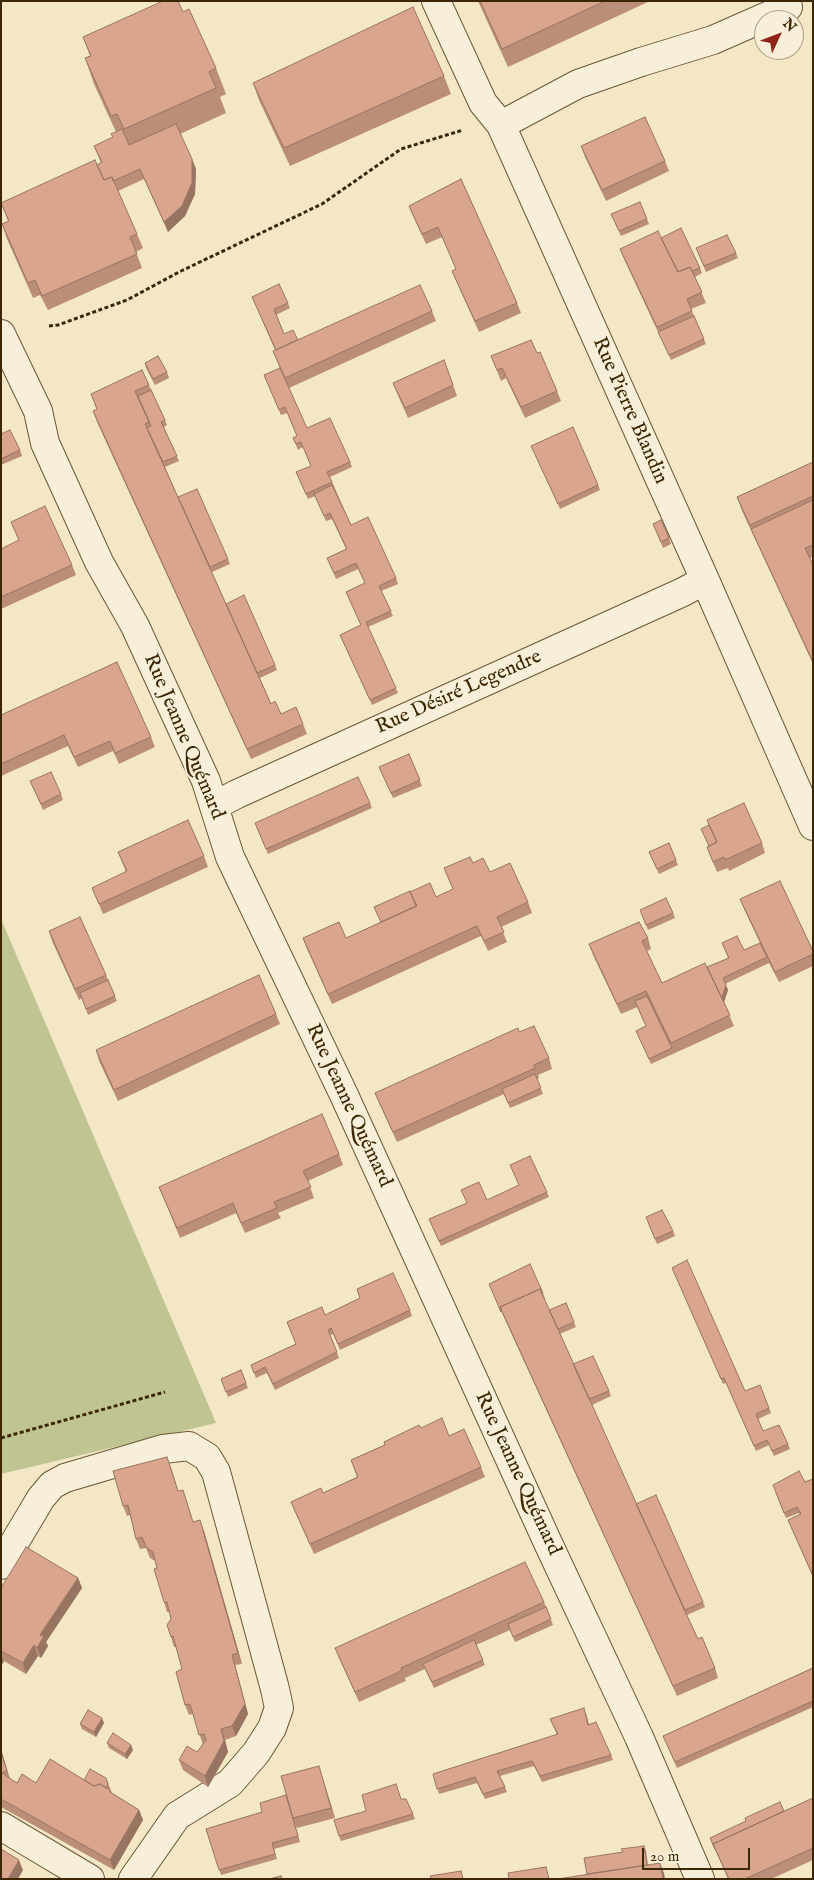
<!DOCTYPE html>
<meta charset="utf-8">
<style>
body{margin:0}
#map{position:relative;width:814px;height:1880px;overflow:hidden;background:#f3e7c5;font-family:"IM FELL English",serif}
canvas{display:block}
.frame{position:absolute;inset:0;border:2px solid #3d2602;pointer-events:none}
.north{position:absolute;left:754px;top:10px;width:50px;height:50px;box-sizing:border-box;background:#f7efd9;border:1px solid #ad9f83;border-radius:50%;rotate:47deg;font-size:14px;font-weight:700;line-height:20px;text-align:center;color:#3d2602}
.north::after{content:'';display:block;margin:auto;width:18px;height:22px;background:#8f2418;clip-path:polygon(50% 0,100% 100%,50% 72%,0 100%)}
.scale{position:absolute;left:642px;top:1848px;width:108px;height:22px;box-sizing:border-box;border:2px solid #3d2602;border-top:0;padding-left:6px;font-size:15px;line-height:18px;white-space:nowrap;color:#3d2602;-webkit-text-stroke:4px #f7efd9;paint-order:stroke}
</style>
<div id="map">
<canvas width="814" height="1880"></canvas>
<div class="frame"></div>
<div class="north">N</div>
<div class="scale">20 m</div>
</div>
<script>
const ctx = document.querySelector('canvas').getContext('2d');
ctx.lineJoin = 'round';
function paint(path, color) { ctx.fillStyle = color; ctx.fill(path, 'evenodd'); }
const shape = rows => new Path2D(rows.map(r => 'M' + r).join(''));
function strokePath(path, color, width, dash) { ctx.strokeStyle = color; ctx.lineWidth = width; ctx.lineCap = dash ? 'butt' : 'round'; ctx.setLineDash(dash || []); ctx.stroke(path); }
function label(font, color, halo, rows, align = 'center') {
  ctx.font = font + ' "IM FELL English",serif'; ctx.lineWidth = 4; ctx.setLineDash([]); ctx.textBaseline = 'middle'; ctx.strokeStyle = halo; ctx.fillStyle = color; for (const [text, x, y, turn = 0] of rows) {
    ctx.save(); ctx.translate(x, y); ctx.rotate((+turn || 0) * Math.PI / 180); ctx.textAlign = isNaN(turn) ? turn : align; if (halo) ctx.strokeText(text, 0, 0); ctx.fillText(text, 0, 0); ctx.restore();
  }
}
const green = shape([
 [1,919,216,1423,1,1474]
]);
const path = shape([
 [49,326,58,325,127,300,181,271,322,204,401,149,463,130],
 [1,1438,165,1392]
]);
const street = shape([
 [436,1,483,103,501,125,705,580,813,826],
 [501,125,578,84,641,62,713,40,788,7],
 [1,334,38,411,45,443,99,562,135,626,206,781,230,857,344,1095,548,1543,639,1737,700,1879],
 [214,806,237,794,683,592,705,580],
 [1,1565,41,1498,52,1485,65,1478,163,1449,189,1446,207,1457,216,1472,275,1689,279,1708,272,1728,256,1753,230,1783,177,1816,133,1879],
 [1,1826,90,1879]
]);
const wall = shape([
 [478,1,650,1,508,67],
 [183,12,216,68,226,94,220,97,226,113,180,134,196,169,195,194,185,216,168,232,144,179,118,191,137,234,143,248,136,252,142,268,48,310,40,295,33,298,7,239,2,224,8,221,1,203,101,163,94,146,112,138,116,132,94,84,85,58,90,56,83,37],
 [444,76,451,94,290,166,259,100,253,83],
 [581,146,665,161,669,171,606,201,585,157],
 [461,179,517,303,521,313,479,332,456,281,452,271,456,269,442,237,426,244,413,216,409,206],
 [611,214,647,219,649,224,621,236],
 [661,238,700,268,702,273,695,277,706,303,691,309,706,344,671,360,624,259,620,249],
 [696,248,736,253,738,258,706,272],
 [252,297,288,303,290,308,276,315,284,334,298,340,432,311,436,321,289,388,307,428,350,462,352,467,330,477,351,525,396,578,398,584,381,591,393,616,368,627,398,693,372,705,340,635,361,625,346,592,365,583,358,569,336,579,329,563,327,558,346,549,332,519,326,521,315,496,308,499,298,477,296,472,311,466,303,447,298,450,293,438,297,436,287,413,281,415,264,375,280,368,273,351,275,350],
 [537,353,557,391,561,401,525,418,506,378,501,381,491,356],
 [444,360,457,396,408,418,397,393,393,383],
 [145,363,167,372,169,378,155,385,146,368],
 [149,385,165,420,167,425,164,427,179,461,165,467,178,497,228,559,230,564,212,572,226,604,275,665,277,670,260,678,271,704,281,714,303,724,307,734,251,759,97,422,93,411,97,410,91,394],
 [1,434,20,450,22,456,1,465],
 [531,446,598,485,600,490,560,509],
 [813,462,813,557,810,558,813,565,813,664,742,511,737,497],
 [11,522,72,565,76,575,1,609,1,549,19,541],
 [653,524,669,538,671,544,663,548],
 [1,715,151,737,155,747,119,764,113,751,78,767,68,746,1,776],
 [409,754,422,786,393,798,379,767],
 [30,781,61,794,63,800,43,810],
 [370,803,372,808,268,854,257,828],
 [701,829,762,843,765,853,729,871,728,868,717,872,707,847,709,846],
 [669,843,678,865,659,874,649,852],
 [118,852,204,856,208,867,103,914,92,888,126,872],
 [473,863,490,872,528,902,532,913,501,927,507,942,488,951,481,936,332,1004,307,949,303,938,346,938,381,922,374,907,411,893,436,897,453,889,444,868],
 [740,899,813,951,813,966,779,982,769,963,725,984,728,990,724,1003,734,1026,651,1064,636,1031,646,1026,637,1007,621,1014,593,955,589,944,648,938,651,949,647,951,662,983,707,967,728,958,722,943,744,950,760,943,744,909],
 [673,913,675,918,648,930,642,915],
 [49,931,106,975,117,1001,88,1015,82,998,79,1000,52,941],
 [276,1014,280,1024,118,1101,99,1061,96,1050],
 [519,1032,549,1058,552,1069,538,1075,539,1078,537,1079,543,1094,510,1108,504,1094,397,1142,379,1103,375,1093],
 [339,1154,343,1165,308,1181,314,1198,278,1213,281,1218,245,1233,236,1213,180,1238,159,1187],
 [547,1192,549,1197,441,1246,429,1219,487,1200],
 [648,1223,673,1231,675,1236,657,1244],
 [672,1268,745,1391,760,1385,771,1413,758,1419,763,1431,788,1444,790,1449,774,1456,769,1445,756,1451,726,1383,723,1384],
 [357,1289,410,1310,412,1316,340,1350,333,1334,330,1335,339,1358,275,1390,267,1373,256,1378,251,1365,296,1344,287,1322,325,1315,360,1298],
 [491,1289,543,1293,545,1299,544,1299,549,1310,574,1322,576,1327,560,1334,573,1364,609,1391,611,1396,592,1405,636,1504,703,1602,705,1607,687,1615,698,1639,715,1668,718,1678,677,1696],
 [241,1370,248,1388,228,1397,221,1379],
 [421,1428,449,1436,481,1467,485,1477,314,1554,295,1512,291,1502,323,1493,357,1477,351,1460],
 [171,1467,178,1491,183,1490,193,1522,204,1531,242,1664,235,1665,248,1714,236,1736,225,1740,228,1752,208,1787,183,1770,179,1760,197,1752,203,1745,193,1714,189,1715,185,1705,182,1669,176,1647,174,1647,171,1637,171,1619,169,1612,167,1612,164,1602,155,1561,150,1558,146,1548,140,1549,136,1539,130,1515,127,1516,123,1506],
 [813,1479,813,1577,788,1520,800,1515,799,1513,786,1518,775,1491],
 [78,1578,82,1588,46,1642,48,1646,41,1658,38,1656,26,1674,4,1661,1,1666,1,1588],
 [544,1602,553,1625,515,1642,510,1630,476,1645,485,1665,434,1688,425,1669,405,1678,406,1681,401,1683,359,1702,339,1658,335,1648],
 [813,1668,813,1707,677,1768,663,1736],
 [586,1713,589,1724,611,1755,613,1760,542,1782,534,1766,500,1776,505,1787,507,1792,485,1799,477,1783,439,1794,433,1774,557,1735,550,1719],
 [104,1723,96,1737,82,1729,80,1724],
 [107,1743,133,1750,127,1759,109,1748],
 [1,1749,10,1779,17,1783,106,1778,112,1793,139,1810,143,1820,114,1870,1,1807],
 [322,1776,335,1818,297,1828,295,1824,300,1842,274,1849,277,1859,221,1875,206,1829,262,1812,286,1795],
 [813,1798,813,1860,771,1879,728,1879,710,1838,784,1811],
 [401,1799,413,1814,415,1819,341,1841,339,1836,366,1811]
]);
const shadedWall = shape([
 [192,159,196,169,195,194,185,216,168,232,164,222],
 [726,985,728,990,723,1004,721,999],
 [200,1520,204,1531,242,1664,238,1653],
 [78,1578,82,1588,46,1642,48,1646,41,1658,37,1648,40,1635],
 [34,1645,38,1656,26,1674,23,1663],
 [1,1654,4,1661,1,1666],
 [232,1655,235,1665,248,1714,236,1736,232,1726],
 [102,1718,104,1723,96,1737,94,1732],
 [221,1729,225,1740,228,1752,208,1787,205,1776],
 [131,1745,133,1750,127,1759,125,1754],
 [1,1749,10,1781,1,1752],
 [319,1766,322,1776,335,1818,331,1808],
 [139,1810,143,1820,114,1870,110,1860],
 [644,1846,646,1851,649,1875,647,1870],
 [19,1860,23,1870,18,1879,8,1879],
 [660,1863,664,1873,665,1879,663,1879]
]);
const building = shape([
 [163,1,178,1,183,12,189,9,216,68,209,72,216,88,124,129,117,114,111,116,85,58,91,56,83,37,163,1],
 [480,1,605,1,502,49,480,1],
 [413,7,444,76,284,148,253,83,413,7],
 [645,117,665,161,602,190,581,146,645,117],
 [176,124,192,159,192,183,182,206,164,222,140,169,113,181,112,177,104,180,97,165,102,162,94,146,113,137,111,134,122,129,129,145,176,124],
 [95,160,104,180,112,177,137,234,130,237,137,254,42,296,35,280,28,283,2,224,9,221,1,203,95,160],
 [461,179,517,303,475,321,452,271,456,269,438,227,422,234,409,206,461,179],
 [640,202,647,219,619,231,611,214,640,202],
 [681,228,700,268,692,271,690,267,678,272,661,238,681,228],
 [658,231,678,272,690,267,702,292,687,299,692,311,657,327,620,249,658,231],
 [727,235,736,253,704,266,696,248,727,235],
 [279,284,288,303,274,309,284,334,293,330,298,340,276,350,252,297,279,284],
 [420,285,432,311,285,378,273,351,420,285],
 [694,316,704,339,669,355,658,332,694,316],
 [531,340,537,353,540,352,557,391,521,407,502,368,497,370,491,356,531,340],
 [158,356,167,372,153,379,145,363,158,356],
 [444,360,453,385,405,408,393,383,444,360],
 [280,368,307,428,330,418,350,462,327,472,332,482,306,494,296,472,311,466,301,442,296,444,293,438,297,436,285,407,279,410,264,375,280,368],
 [142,370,149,385,135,391,149,422,145,424,271,704,275,701,281,714,296,707,303,724,247,749,93,411,97,409,91,394,142,370],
 [151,390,165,420,161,422,177,456,163,462,147,428,151,426,138,396,151,390],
 [573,427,598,485,558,504,531,446,573,427],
 [10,430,20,450,1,459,1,434,10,430],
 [813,462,813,496,750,525,737,497,813,462],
 [332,485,351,525,368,517,396,578,379,586,391,611,366,622,396,688,370,700,340,635,361,625,346,592,365,583,356,563,334,573,327,558,347,549,330,513,324,516,314,494,332,485],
 [197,489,228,559,210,567,178,497,197,489],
 [813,500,813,545,805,548,813,565,813,662,751,529,813,500],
 [45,506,72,565,1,597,1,549,19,540,11,522,45,506],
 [661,520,669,538,661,542,653,524,661,520],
 [244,595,275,665,257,673,226,604,244,595],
 [117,662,151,737,115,753,110,741,74,757,64,735,1,764,1,715,117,662],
 [409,754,420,780,391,793,379,767,409,754],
 [51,772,61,794,41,804,30,781,51,772],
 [358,777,370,803,266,849,255,823,358,777],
 [744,803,762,843,725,860,724,857,713,862,707,847,717,842,707,820,744,803],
 [188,820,204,856,99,904,92,888,127,871,118,852,188,820],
 [709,825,717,842,709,846,701,829,709,825],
 [669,843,676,860,657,869,649,852,669,843],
 [470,857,473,863,483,858,490,872,510,863,528,902,497,917,504,932,484,941,477,926,328,994,303,938,339,922,346,938,417,906,410,892,430,883,436,897,453,889,444,868,470,857],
 [780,881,813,951,813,954,775,972,740,899,780,881],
 [410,891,416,906,381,922,374,907,410,891],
 [666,898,673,913,646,925,640,910,666,898],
 [80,917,106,975,75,989,49,931,80,917],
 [639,922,648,938,642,941,662,983,705,963,730,1015,671,1043,646,991,617,1004,589,944,639,922],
 [737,936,744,950,760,943,767,957,723,978,726,985,722,998,707,967,729,958,722,943,737,936],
 [259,975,276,1014,114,1090,96,1050,259,975],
 [108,980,115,996,86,1009,80,993,108,980],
 [647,996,672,1048,649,1059,636,1031,646,1026,635,1001,647,996],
 [534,1026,549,1058,534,1065,535,1068,533,1069,393,1132,375,1093,518,1028,519,1032,534,1026],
 [535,1074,541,1088,508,1103,502,1089,535,1074],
 [322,1114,339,1154,303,1171,311,1187,274,1202,277,1208,241,1223,233,1203,177,1228,159,1187,322,1114],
 [530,1156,547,1192,439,1241,429,1219,467,1203,461,1190,479,1182,487,1200,519,1185,510,1165,530,1156],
 [662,1210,673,1231,655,1239,646,1217,662,1210],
 [687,1260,745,1391,760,1385,769,1408,756,1414,763,1431,779,1425,788,1444,772,1451,767,1440,754,1446,724,1378,721,1379,672,1268,687,1260],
 [530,1264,543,1293,542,1294,540,1289,500,1307,501,1312,489,1284,530,1264],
 [393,1273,410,1310,338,1344,331,1328,328,1330,337,1352,273,1384,265,1367,254,1373,251,1365,296,1344,287,1322,322,1307,325,1315,360,1298,357,1289,393,1273],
 [540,1289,682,1605,698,1639,702,1637,715,1668,673,1686,500,1307,540,1289],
 [566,1303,574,1322,558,1329,549,1310,566,1303],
 [593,1356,609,1391,589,1399,573,1364,593,1356],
 [241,1370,246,1383,226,1392,221,1379,241,1370],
 [442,1418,449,1436,464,1429,481,1467,310,1544,291,1502,321,1488,323,1493,358,1477,351,1460,385,1445,384,1442,419,1425,421,1428,442,1418],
 [167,1457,178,1491,183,1490,193,1522,200,1520,238,1653,232,1655,245,1704,232,1726,221,1729,224,1741,205,1776,179,1760,187,1746,197,1752,206,1740,204,1734,199,1735,190,1704,185,1705,176,1672,182,1669,173,1636,171,1637,167,1625,171,1619,167,1602,164,1602,154,1569,157,1568,153,1552,146,1547,142,1537,136,1539,128,1505,123,1506,113,1471,167,1457],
 [799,1471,805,1482,813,1479,813,1576,788,1520,801,1514,797,1507,784,1513,773,1485,799,1471],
 [656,1495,703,1602,685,1610,636,1504,656,1495],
 [26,1547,78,1578,40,1635,44,1636,37,1648,34,1645,23,1663,1,1651,1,1588,26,1547],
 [525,1562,544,1602,401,1668,402,1670,397,1673,355,1692,335,1648,525,1562],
 [546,1607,551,1619,513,1637,508,1624,546,1607],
 [474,1640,483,1660,432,1682,423,1664,474,1640],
 [813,1668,813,1701,675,1762,663,1736,813,1668],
 [584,1708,588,1725,596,1722,611,1755,540,1776,532,1761,497,1771,505,1787,483,1794,475,1777,437,1789,433,1774,558,1734,550,1719,584,1708],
 [88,1710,102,1718,94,1732,80,1724,88,1710],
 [113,1733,131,1745,125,1754,107,1743,113,1733],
 [1,1752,7,1771,2,1773,17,1783,22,1774,36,1783,50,1759,94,1786,100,1784,110,1790,110,1792,139,1810,110,1860,1,1799,1,1752],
 [319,1766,331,1808,293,1818,281,1776,319,1766],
 [90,1769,106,1778,108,1784,106,1788,100,1784,94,1786,84,1780,90,1769],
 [396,1784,401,1799,406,1799,413,1814,339,1836,334,1820,366,1811,362,1795,396,1784],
 [286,1795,298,1836,272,1843,275,1854,219,1870,206,1829,262,1812,260,1803,286,1795],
 [813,1798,813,1848,745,1879,729,1879,713,1844,813,1798],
 [780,1802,784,1811,713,1844,715,1849,710,1838,746,1821,745,1818,780,1802],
 [644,1846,647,1865,587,1874,584,1858,623,1852,621,1849,644,1846],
 [1,1849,19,1860,8,1879,1,1879,1,1849],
 [660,1863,663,1879,558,1879,660,1863],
 [546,1867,549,1879,509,1879,508,1873,546,1867],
 [461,1871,463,1879,431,1879,430,1876,461,1871],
 [281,1876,282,1879,269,1879,281,1876]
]);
const streetNames = [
 ["Rue Pierre Blandin",629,411,66],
 ["Rue Désiré Legendre",459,693,-24],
 ["Rue Jeanne Quémard",183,737,67],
 ["Rue Jeanne Quémard",348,1106,65],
 ["Rue Jeanne Quémard",517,1474,65]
];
paint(green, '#bfc492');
strokePath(street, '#6a5633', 30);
strokePath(path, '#3d2602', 3, [4, 2.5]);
strokePath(street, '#f7efd9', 28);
paint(wall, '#bb8e79');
paint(shadedWall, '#987463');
paint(building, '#d9a58d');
strokePath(building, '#987463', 1);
label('20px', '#3d2602', '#f7efd9', streetNames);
</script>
